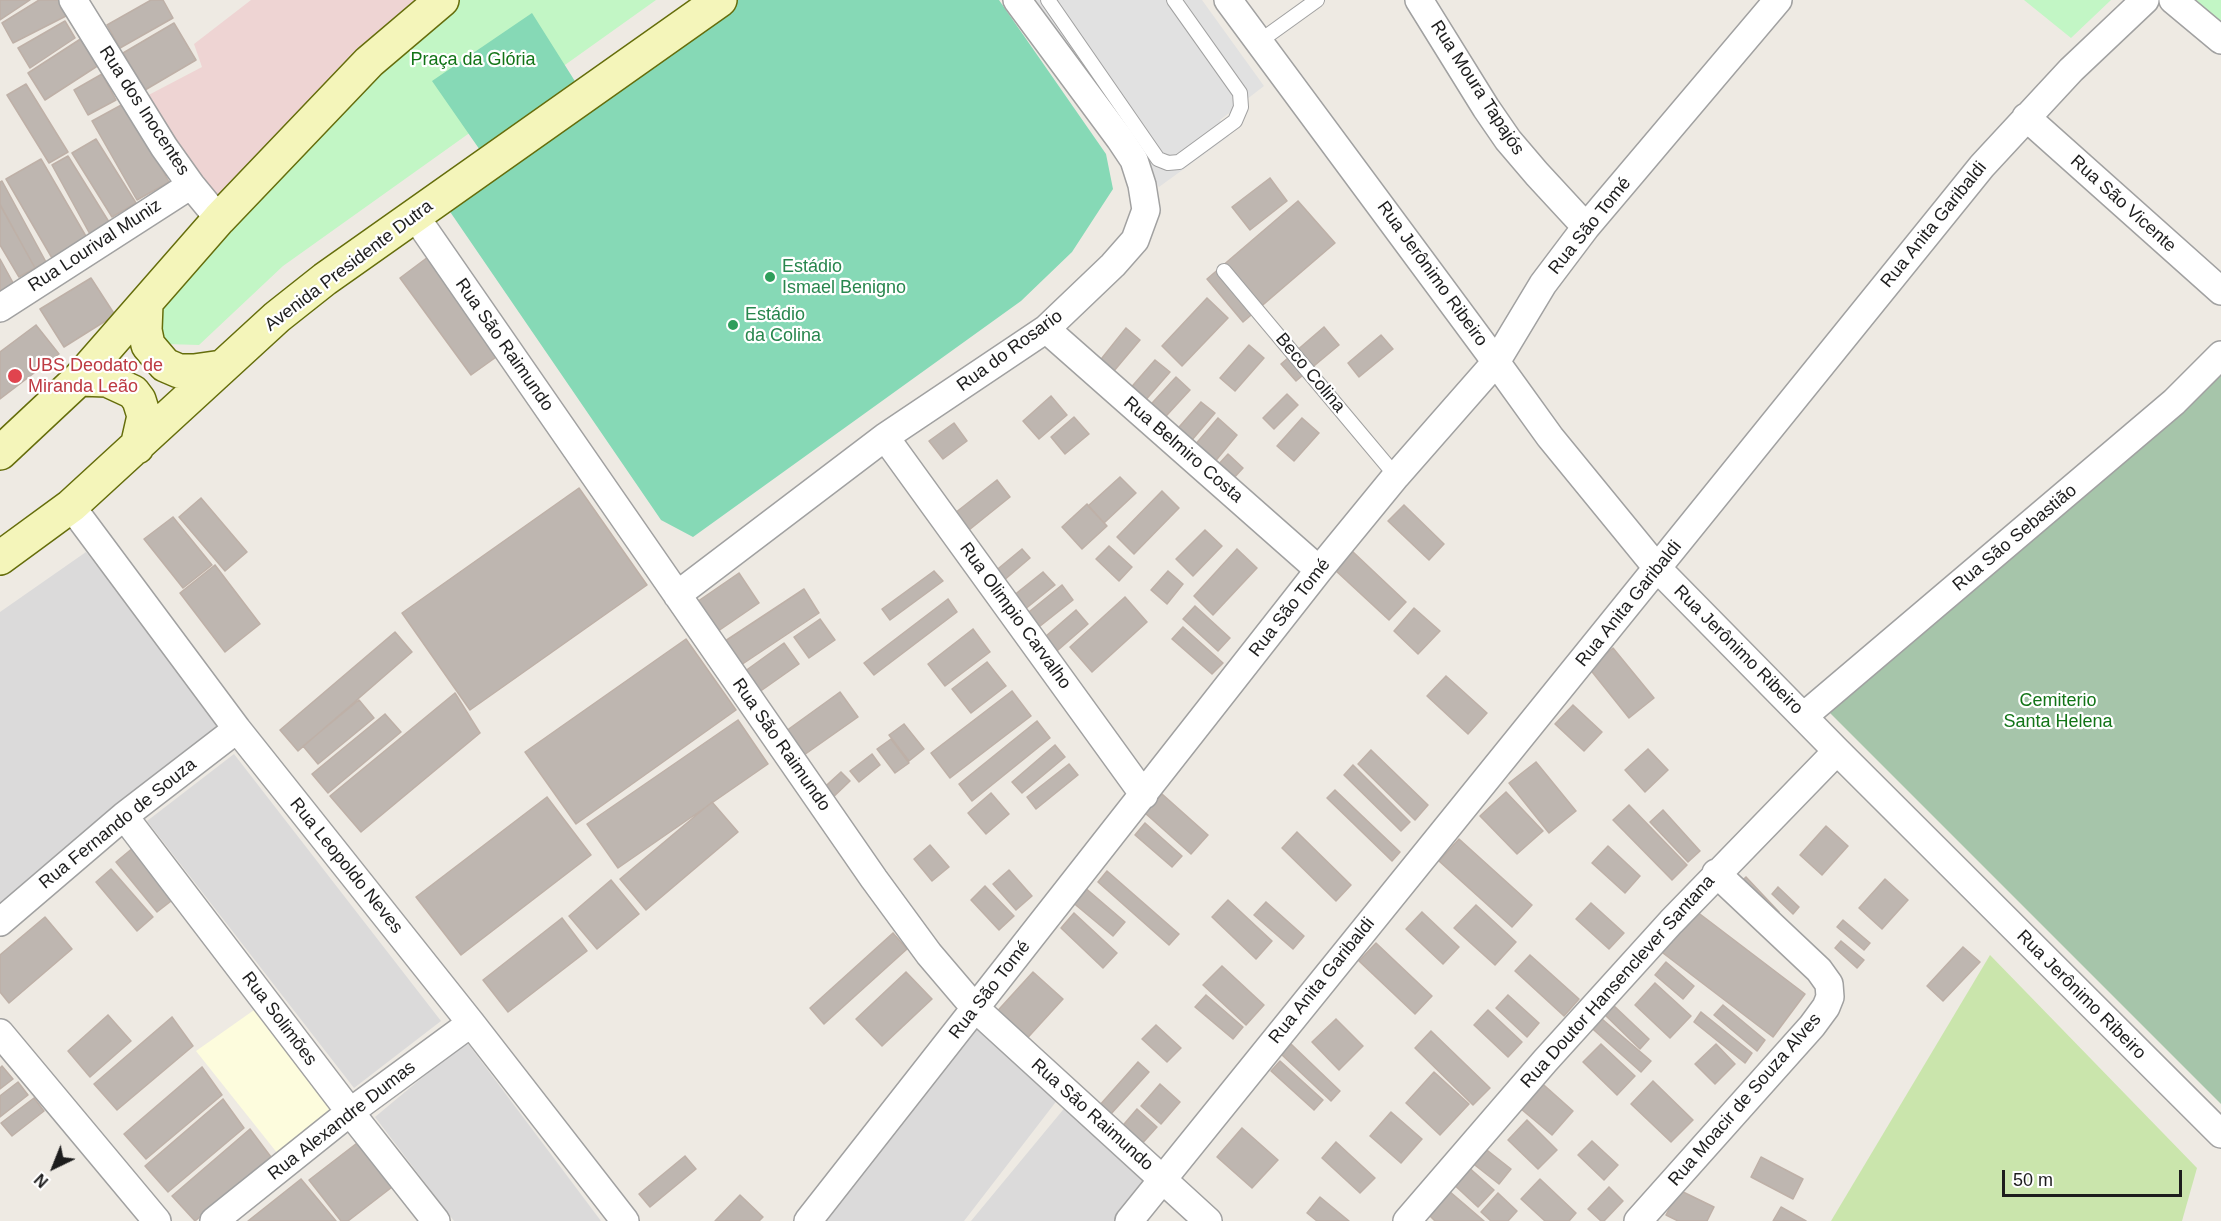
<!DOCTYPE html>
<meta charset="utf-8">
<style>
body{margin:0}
#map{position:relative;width:2221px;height:1221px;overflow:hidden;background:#eeeae3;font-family:Helvetica,sans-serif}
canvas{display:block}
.north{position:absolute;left:24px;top:1137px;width:60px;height:60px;-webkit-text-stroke:4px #fff;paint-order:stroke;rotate:223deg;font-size:16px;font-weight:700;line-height:24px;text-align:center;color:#1d1d1d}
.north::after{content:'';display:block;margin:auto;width:21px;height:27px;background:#1d1d1d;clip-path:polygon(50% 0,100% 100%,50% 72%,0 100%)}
.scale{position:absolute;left:2002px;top:1170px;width:180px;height:27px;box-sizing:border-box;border:3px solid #1d1d1d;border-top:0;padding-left:8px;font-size:18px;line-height:21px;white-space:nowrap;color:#1d1d1d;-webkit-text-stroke:4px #fff;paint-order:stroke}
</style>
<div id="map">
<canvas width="2221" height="1221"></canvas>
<div class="north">N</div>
<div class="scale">50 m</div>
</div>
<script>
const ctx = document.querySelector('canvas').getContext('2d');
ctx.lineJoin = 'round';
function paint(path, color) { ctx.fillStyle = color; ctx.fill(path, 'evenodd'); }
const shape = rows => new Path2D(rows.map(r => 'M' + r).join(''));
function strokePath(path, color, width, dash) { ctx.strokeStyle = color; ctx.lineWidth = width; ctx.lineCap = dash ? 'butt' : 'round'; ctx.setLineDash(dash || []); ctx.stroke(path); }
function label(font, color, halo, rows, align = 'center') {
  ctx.font = font + ' Helvetica,sans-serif'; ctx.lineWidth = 4.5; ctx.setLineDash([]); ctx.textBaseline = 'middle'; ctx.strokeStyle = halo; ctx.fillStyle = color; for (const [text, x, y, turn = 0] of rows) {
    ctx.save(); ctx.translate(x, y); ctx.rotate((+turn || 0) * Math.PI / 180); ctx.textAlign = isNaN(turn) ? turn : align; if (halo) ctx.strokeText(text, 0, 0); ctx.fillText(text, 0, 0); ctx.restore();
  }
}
const residential = shape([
 [86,552,227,726,0,907,0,612],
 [234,754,441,1021,354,1088,147,821],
 [985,1019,1065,1090,964,1221,825,1221],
 [466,1041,601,1221,454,1221,375,1117],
 [1067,1105,1154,1177,1117,1221,971,1221]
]);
const commercial = shape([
 [251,0,420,0,216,198,139,100,202,67,194,44]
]);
const education = shape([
 [264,1003,337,1106,278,1154,196,1051]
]);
const grass = shape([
 [1990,955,2197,1168,2182,1221,1831,1221]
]);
const cemetery = shape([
 [2221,358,2221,1104,1818,701]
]);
const park = shape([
 [454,0,656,0,283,266,199,345,166,344,152,329,154,301,281,161],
 [2024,0,2111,0,2071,38],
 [2193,0,2221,0,2221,22]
]);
const pitch = shape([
 [727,0,999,0,1106,154,1113,189,1072,252,1021,301,693,537,661,520,442,200],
 [532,13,578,86,482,153,432,81]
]);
const parking = shape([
 [1026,0,1202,0,1264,86,1220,120,1229,136,1159,187]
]);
const building = shape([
 [0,0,30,0,0,20,0,0],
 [39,0,58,0,68,15,13,43,2,23,39,0],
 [151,0,163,0,173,18,120,48,107,25,151,0],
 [65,21,75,38,30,68,18,48,65,21],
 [174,23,196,60,145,90,123,53,174,23],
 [82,38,99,65,45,100,28,73,82,38],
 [102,74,116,100,88,115,74,90,102,74],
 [26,84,68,152,49,163,7,95,26,84],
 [125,103,169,182,137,200,92,121,125,103],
 [96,139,136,203,112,217,72,153,96,139],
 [68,156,109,222,91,236,52,165,68,156],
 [41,159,87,238,52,258,6,179,41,159],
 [1270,178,1287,201,1250,230,1232,207,1270,178],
 [2,181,46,262,35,268,0,204,0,182,2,181],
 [1298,201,1335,243,1243,322,1207,279,1298,201],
 [0,205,35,268,19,277,0,245,0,205],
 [428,257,499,355,471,375,400,278,428,257],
 [0,259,17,290,0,299,0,259],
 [91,278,115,315,64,347,40,309,91,278],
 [1207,298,1228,318,1182,366,1162,346,1207,298],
 [36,325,59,354,0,399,0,352,36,325],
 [1324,327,1339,345,1296,381,1281,364,1324,327],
 [1126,328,1140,340,1103,384,1090,373,1126,328],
 [1381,335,1393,349,1359,377,1348,363,1381,335],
 [1249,345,1264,358,1235,391,1220,378,1249,345],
 [1155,360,1170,372,1129,419,1114,407,1155,360],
 [1176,377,1190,390,1156,427,1142,414,1176,377],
 [1287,394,1298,405,1274,429,1263,418,1287,394],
 [1051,396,1067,415,1039,439,1023,421,1051,396],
 [1201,402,1215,413,1180,454,1166,442,1201,402],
 [1074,417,1089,434,1065,454,1051,437,1074,417],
 [1218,418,1237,435,1208,470,1188,453,1218,418],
 [1302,418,1319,433,1294,461,1277,446,1302,418],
 [954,423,967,441,943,459,929,441,954,423],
 [1228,454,1243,468,1221,492,1206,478,1228,454],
 [1120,477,1136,493,1104,523,1088,506,1120,477],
 [997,480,1010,497,969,530,955,513,997,480],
 [579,488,647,585,470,710,402,613,579,488],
 [1162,491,1179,508,1134,554,1117,537,1162,491],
 [201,498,247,552,225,571,179,517,201,498],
 [1087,504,1107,526,1082,549,1062,527,1087,504],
 [1404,505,1444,544,1429,560,1388,521,1404,505],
 [173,517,212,565,183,588,144,539,173,517],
 [1205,530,1222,546,1193,576,1176,559,1205,530],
 [1109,546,1132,567,1119,581,1096,559,1109,546],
 [1022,549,1030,558,996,587,988,577,1022,549],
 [1237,549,1257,568,1213,615,1194,596,1237,549],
 [1352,551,1406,602,1389,620,1335,570,1352,551],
 [215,565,260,624,225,652,180,593,215,565],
 [934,571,943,581,890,620,882,609,934,571],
 [1168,571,1183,584,1167,604,1151,590,1168,571],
 [1043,572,1055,585,1019,614,1008,600,1043,572],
 [739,573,759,603,711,636,691,606,739,573],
 [1062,585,1073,600,1030,634,1019,620,1062,585],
 [804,589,819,613,732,671,716,647,804,589],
 [1125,597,1147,622,1092,672,1070,647,1125,597],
 [948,599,957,612,874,675,864,663,948,599],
 [1195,606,1230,638,1218,651,1183,619,1195,606],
 [1414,608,1440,631,1418,654,1394,631,1414,608],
 [1076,610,1088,624,1050,657,1038,643,1076,610],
 [820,619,835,640,809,658,794,637,820,619],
 [1183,627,1223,663,1212,674,1172,639,1183,627],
 [973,629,990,652,945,686,928,664,973,629],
 [395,632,412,652,298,751,280,730,395,632],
 [686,639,736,710,576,824,525,752,686,639],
 [784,643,799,664,755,695,741,674,784,643],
 [1613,648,1654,698,1629,718,1589,668,1613,648],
 [987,662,1006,686,971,713,952,689,987,662],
 [1446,676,1487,713,1468,734,1427,696,1446,676],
 [1012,691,1031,716,950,778,931,753,1012,691],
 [840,692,858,717,804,755,786,731,840,692],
 [455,693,480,733,361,832,330,796,455,693],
 [359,700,374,718,318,764,303,746,359,700],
 [1573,705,1602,732,1584,751,1555,724,1573,705],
 [385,714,401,732,328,793,312,774,385,714],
 [738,720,768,764,618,868,587,824,738,720],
 [1037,721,1050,738,972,801,959,784,1037,721],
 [904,724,924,749,909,761,889,735,904,724],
 [891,739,909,763,895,773,877,749,891,739],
 [1055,745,1065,757,1022,793,1012,782,1055,745],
 [1648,749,1668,770,1645,792,1625,770,1648,749],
 [1371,750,1428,805,1415,820,1358,764,1371,750],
 [872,754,880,765,859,782,850,771,872,754],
 [1536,762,1576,811,1549,833,1509,783,1536,762],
 [1069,764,1078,775,1036,809,1027,797,1069,764],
 [1353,765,1410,822,1401,831,1344,775,1353,765],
 [841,772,850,781,827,803,818,793,841,772],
 [1335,790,1400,852,1392,861,1327,798,1335,790],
 [1506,792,1543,831,1517,854,1480,816,1506,792],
 [991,793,1009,814,986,834,968,813,991,793],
 [1162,794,1208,835,1191,854,1145,813,1162,794],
 [547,797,591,855,461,955,416,897,547,797],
 [712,802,738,832,646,910,620,879,712,802],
 [1629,805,1687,865,1672,880,1613,820,1629,805],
 [1663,810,1700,851,1688,862,1650,822,1663,810],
 [1145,823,1182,856,1172,867,1135,835,1145,823],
 [1826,826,1848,846,1822,875,1800,855,1826,826],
 [1297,832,1351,885,1336,901,1282,848,1297,832],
 [1459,839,1532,905,1512,927,1439,861,1459,839],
 [930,845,949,867,932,881,914,859,930,845],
 [1608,846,1640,876,1625,893,1592,863,1608,846],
 [134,847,175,898,157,912,116,862,134,847],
 [111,869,153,917,137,931,96,882,111,869],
 [1009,870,1032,896,1016,910,993,884,1009,870],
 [1107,871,1179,934,1169,945,1098,882,1107,871],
 [1746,877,1779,912,1770,921,1736,886,1746,877],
 [1885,879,1908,900,1882,929,1859,908,1885,879],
 [611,880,639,914,597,949,569,916,611,880],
 [985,886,1014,916,999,930,971,900,985,886],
 [1083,886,1125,922,1113,936,1071,901,1083,886],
 [1778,887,1799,907,1793,914,1772,894,1778,887],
 [1228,900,1272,941,1256,959,1212,917,1228,900],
 [1266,902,1304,936,1293,949,1254,915,1266,902],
 [1591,903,1624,933,1609,949,1576,919,1591,903],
 [1476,905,1516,942,1495,965,1454,928,1476,905],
 [1692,908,1805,994,1773,1037,1659,950,1692,908],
 [1422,912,1459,947,1443,964,1406,929,1422,912],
 [1074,913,1117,953,1103,968,1061,928,1074,913],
 [45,917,72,949,9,1003,0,992,0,955,45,917],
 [562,918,587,951,508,1012,483,980,562,918],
 [1843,920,1870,943,1864,950,1837,927,1843,920],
 [893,933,907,949,824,1024,810,1008,893,933],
 [1841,941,1864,960,1857,968,1835,948,1841,941],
 [1376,943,1432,996,1415,1014,1359,961,1376,943],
 [1963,947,1980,962,1943,1001,1927,986,1963,947],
 [1530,955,1579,999,1564,1016,1515,971,1530,955],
 [1666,962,1694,986,1683,999,1655,975,1666,962],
 [1222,966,1264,1005,1246,1025,1203,985,1222,966],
 [906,972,932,999,882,1046,856,1019,906,972],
 [1033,972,1063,999,1021,1045,991,1018,1033,972],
 [1655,983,1691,1016,1670,1038,1635,1005,1655,983],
 [1206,995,1243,1027,1233,1039,1195,1007,1206,995],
 [1508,995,1539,1023,1527,1037,1496,1008,1508,995],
 [1612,1004,1649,1039,1640,1049,1603,1013,1612,1004],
 [1723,1005,1765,1040,1757,1051,1714,1015,1723,1005],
 [1488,1010,1522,1042,1508,1057,1474,1025,1488,1010],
 [1701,1012,1752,1053,1745,1063,1694,1022,1701,1012],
 [1595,1013,1651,1061,1641,1072,1586,1023,1595,1013],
 [108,1015,131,1041,90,1077,68,1051,108,1015],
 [172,1017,193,1046,117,1110,94,1084,172,1017],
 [1336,1019,1363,1046,1339,1070,1312,1042,1336,1019],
 [1156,1025,1181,1048,1167,1062,1142,1039,1156,1025],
 [1431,1031,1490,1088,1473,1105,1415,1048,1431,1031],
 [1291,1044,1340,1091,1331,1101,1281,1054,1291,1044],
 [1601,1044,1635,1076,1617,1095,1583,1062,1601,1044],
 [1716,1044,1735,1064,1715,1084,1695,1064,1716,1044],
 [1280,1061,1323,1100,1314,1110,1271,1071,1280,1061],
 [1138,1062,1149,1072,1110,1115,1099,1106,1138,1062],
 [2,1066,13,1079,0,1089,0,1068,2,1066],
 [202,1067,222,1095,146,1159,124,1134,202,1067],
 [1434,1072,1469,1104,1440,1135,1406,1103,1434,1072],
 [1536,1078,1573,1111,1552,1135,1514,1103,1536,1078],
 [1653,1081,1693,1120,1671,1142,1631,1104,1653,1081],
 [18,1082,28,1095,0,1117,0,1096,18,1082],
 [1160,1084,1180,1102,1161,1124,1141,1106,1160,1084],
 [34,1098,44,1111,12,1136,1,1123,34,1098],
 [223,1099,244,1128,168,1192,145,1166,223,1099],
 [1137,1109,1157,1127,1139,1147,1119,1130,1137,1109],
 [1391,1112,1422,1139,1401,1163,1370,1136,1391,1112],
 [1527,1120,1557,1150,1538,1169,1508,1140,1527,1120],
 [1242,1128,1278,1160,1252,1188,1217,1157,1242,1128],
 [250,1129,271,1157,195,1221,172,1196,250,1129],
 [361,1140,396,1184,348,1221,341,1221,309,1180,361,1140],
 [1592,1141,1618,1165,1604,1180,1578,1155,1592,1141],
 [1336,1142,1375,1178,1360,1193,1322,1158,1336,1142],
 [1483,1147,1511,1169,1499,1184,1471,1162,1483,1147],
 [685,1156,696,1169,650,1207,639,1194,685,1156],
 [1761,1157,1803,1179,1793,1199,1751,1177,1761,1157],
 [1466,1165,1494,1190,1478,1207,1450,1181,1466,1165],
 [301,1179,336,1221,248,1221,301,1179],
 [1540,1179,1576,1213,1569,1221,1545,1221,1521,1199,1540,1179],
 [1609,1187,1623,1201,1604,1221,1601,1221,1588,1209,1609,1187],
 [1679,1190,1714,1207,1707,1221,1678,1221,1666,1215,1679,1190],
 [1449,1191,1484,1221,1435,1221,1428,1214,1449,1191],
 [1498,1193,1517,1211,1508,1221,1491,1221,1481,1212,1498,1193],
 [740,1195,763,1217,759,1221,715,1221,740,1195],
 [1320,1197,1349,1221,1317,1221,1307,1213,1320,1197],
 [1781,1207,1806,1221,1773,1221,1781,1207]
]);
const lane = shape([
 [1048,0,1158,159,1168,163,1179,162,1235,121,1241,107,1240,93,1174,0],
 [1260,41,1317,0],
 [1224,271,1396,476]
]);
const street = shape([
 [73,0,164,147,191,185,219,219],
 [1228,0,1496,362,1550,437,1658,569,1837,751,2221,1134],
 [1419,0,1486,108,1508,140,1537,174,1586,227],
 [2173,0,2221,40],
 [2026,117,2221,291],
 [415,216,874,879,929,954,975,1008,1208,1221],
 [0,308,191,185],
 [1046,329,1319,570],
 [885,437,1144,795],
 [71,506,237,729,471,1023,625,1221],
 [677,595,885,437,1046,329,1113,265,1135,240,1146,210,1142,185,1134,160,1120,139,1017,0],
 [1804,716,2174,402,2221,355],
 [124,816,350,1112,436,1221],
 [0,922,124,816,237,729],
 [0,1033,157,1221],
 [214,1221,350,1112,471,1023],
 [808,1221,1319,570,1396,476,1496,362,1543,284,1586,227,1778,0],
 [1129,1221,1982,166,2071,70,2145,0],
 [1407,1221,1545,1061,1671,922,1837,751],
 [1638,1221,1812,1026,1826,1007,1830,997,1829,984,1819,970,1716,873]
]);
const secondary = shape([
 [146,304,145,330,148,345,165,365,179,371,194,371,222,367],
 [79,379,107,380,133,392,139,400,144,416,137,447],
 [0,453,79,379,219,219,369,62,442,0],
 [0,558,71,506,277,317,325,279,720,0]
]);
const markers = [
 [770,277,6,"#2e9e5b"],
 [733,325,6,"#2e9e5b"],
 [15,376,8,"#e0444e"]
];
const parkNames = [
 ["Praça da Glória",473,60],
 ["Cemiterio",2058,701],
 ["Santa Helena",2058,722]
];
const streetNames = [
 ["Rua Moura Tapajós",1477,88,57],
 ["Rua dos Inocentes",144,111,57],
 ["Rua São Vicente",2123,204,42],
 ["Rua Anita Garibaldi",1934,225,-51],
 ["Rua São Tomé",1590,226,-51],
 ["Rua Lourival Muniz",95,246,-33],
 ["Avenida Presidente Dutra",349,266,-37],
 ["Rua Jerônimo Ribeiro",1432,274,54],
 ["Rua São Raimundo",504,345,55],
 ["Rua do Rosario",1010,351,-36],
 ["Beco Colina",1310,373,50],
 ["Rua Belmiro Costa",1183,450,41],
 ["Rua São Sebastião",2015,538,-40],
 ["Rua Anita Garibaldi",1629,604,-51],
 ["Rua São Tomé",1290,608,-52],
 ["Rua Olimpio Carvalho",1015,616,54],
 ["Rua Jerônimo Ribeiro",1738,650,45],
 ["Rua São Raimundo",781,745,55],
 ["Rua Fernando de Souza",118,824,-39],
 ["Rua Leopoldo Neves",346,866,51],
 ["Rua Anita Garibaldi",1322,981,-51],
 ["Rua Doutor Hansenclever Santana",1618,982,-48],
 ["Rua São Tomé",990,990,-52],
 ["Rua Jerônimo Ribeiro",2081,995,45],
 ["Rua Solimões",279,1019,53],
 ["Rua Moacir de Souza Alves",1745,1100,-49],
 ["Rua São Raimundo",1092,1115,42],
 ["Rua Alexandre Dumas",342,1121,-38]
];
const leisureNames = [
 ["Estádio",782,267],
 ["Ismael Benigno",782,288],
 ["Estádio",745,315],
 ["da Colina",745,336]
];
const healthNames = [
 ["UBS Deodato de",28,366],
 ["Miranda Leão",28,387]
];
paint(residential, '#dbdada');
paint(commercial, '#eed4d3');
paint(education, '#fdfcdd');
paint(grass, '#cae5ac');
paint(cemetery, '#a6c5aa');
paint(park, '#c2f6c5');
paint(pitch, '#86d9b6');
paint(parking, '#e1e1e1');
paint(building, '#beb6b0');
strokePath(building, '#beb0a7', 1.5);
strokePath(lane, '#a1a1a1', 16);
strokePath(street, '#a1a1a1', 30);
strokePath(secondary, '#656d0b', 36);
strokePath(lane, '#fff', 14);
strokePath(street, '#fff', 27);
strokePath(secondary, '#f4f5ba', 33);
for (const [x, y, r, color] of markers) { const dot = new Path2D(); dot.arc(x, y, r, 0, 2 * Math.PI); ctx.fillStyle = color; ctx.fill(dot); strokePath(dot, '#fff', 2); }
label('18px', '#127417', '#fff', parkNames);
label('18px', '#1d1d1d', '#fff', streetNames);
label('18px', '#27864d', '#fff', leisureNames, 'left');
label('18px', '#be3a42', '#fff', healthNames, 'left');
</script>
